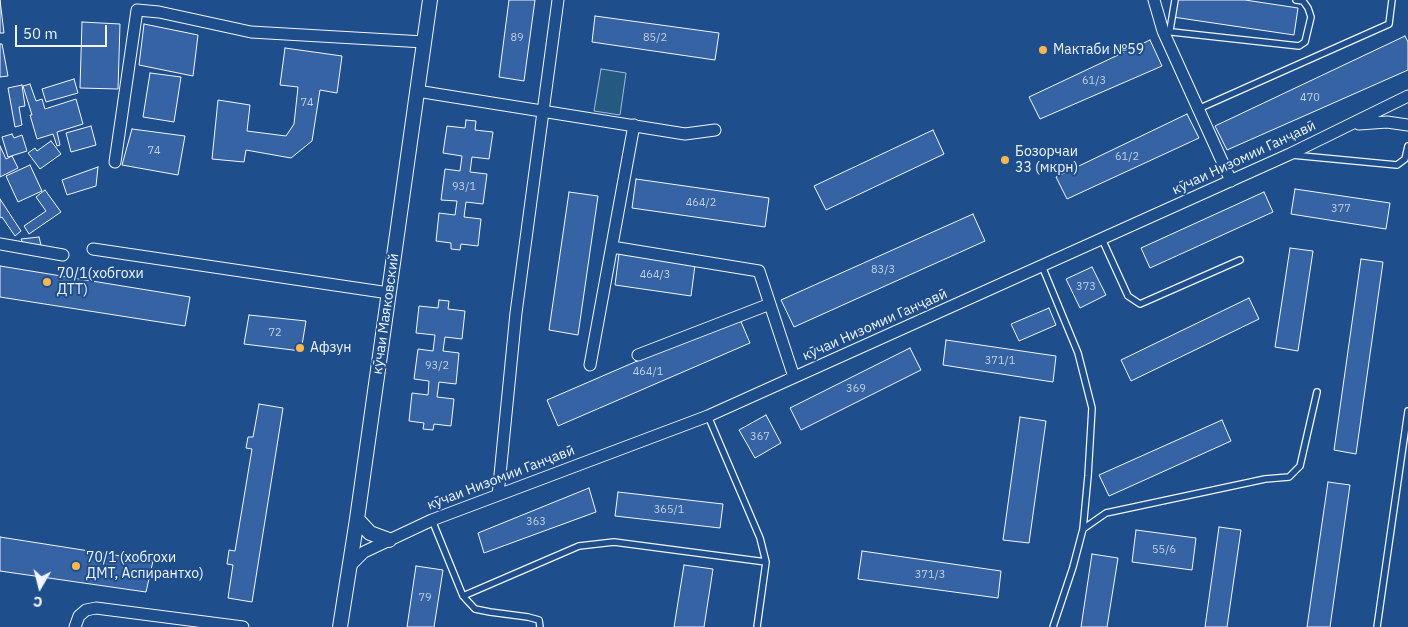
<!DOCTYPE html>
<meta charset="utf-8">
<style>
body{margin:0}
#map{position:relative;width:1408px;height:627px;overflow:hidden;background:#1f4e8c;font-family:"IBM Plex Sans",sans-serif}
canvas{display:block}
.north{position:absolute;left:15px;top:562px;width:50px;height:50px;-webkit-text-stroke:4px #1f4e8c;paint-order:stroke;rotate:188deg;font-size:14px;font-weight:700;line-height:20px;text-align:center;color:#f2f6ff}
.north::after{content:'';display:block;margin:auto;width:18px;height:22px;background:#f2f6ff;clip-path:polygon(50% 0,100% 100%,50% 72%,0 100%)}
.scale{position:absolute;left:15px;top:25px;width:92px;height:22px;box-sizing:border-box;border:2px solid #f2f6ff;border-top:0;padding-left:6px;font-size:15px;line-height:18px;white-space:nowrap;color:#f2f6ff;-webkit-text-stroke:4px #1f4e8c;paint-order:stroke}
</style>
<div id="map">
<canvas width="1408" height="627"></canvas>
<div class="north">С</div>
<div class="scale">50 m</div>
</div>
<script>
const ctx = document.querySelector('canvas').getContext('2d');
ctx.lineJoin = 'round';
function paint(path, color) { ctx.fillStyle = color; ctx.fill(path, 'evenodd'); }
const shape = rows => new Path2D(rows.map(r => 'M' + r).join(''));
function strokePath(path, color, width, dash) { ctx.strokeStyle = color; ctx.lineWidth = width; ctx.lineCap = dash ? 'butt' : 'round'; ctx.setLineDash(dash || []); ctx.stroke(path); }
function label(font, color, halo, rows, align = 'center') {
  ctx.font = font + ' "IBM Plex Sans",sans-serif'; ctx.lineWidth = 4; ctx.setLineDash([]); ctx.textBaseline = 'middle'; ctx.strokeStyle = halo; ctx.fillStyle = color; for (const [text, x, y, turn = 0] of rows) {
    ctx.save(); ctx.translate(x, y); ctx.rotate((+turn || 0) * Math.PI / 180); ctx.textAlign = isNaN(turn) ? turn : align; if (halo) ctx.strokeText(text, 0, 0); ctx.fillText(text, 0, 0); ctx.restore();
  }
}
const green = shape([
 [601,69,626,73,620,115,594,111,601,69]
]);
const building = shape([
 [0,0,4,33,0,33,0,0],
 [509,0,535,0,524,81,499,77,509,0],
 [1176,0,1245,0,1298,8,1294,35,1173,17,1176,0],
 [595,16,719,33,715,60,592,42,595,16],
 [82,22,120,24,118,89,80,88,82,22],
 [144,24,198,35,193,76,139,65,144,24],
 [1405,36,1408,42,1408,70,1227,150,1215,126,1405,36],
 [1150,40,1162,66,1040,119,1029,97,1150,40],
 [0,44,2,44,8,76,0,77,0,44],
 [285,48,342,56,337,93,320,90,312,141,291,158,246,150,244,162,212,159,218,100,250,105,247,131,286,136,294,124,298,87,280,85,285,48],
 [150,73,181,77,174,122,143,117,150,73],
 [74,79,78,93,46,102,42,89,74,79],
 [30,84,36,101,42,99,45,109,76,99,83,124,57,132,60,145,57,146,53,134,37,139,30,115,32,115,23,86,30,84],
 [22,85,25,106,19,107,22,125,15,127,8,88,22,85],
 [1187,114,1199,138,1067,199,1056,177,1187,114],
 [466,120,476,121,475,130,493,132,489,159,472,157,470,172,487,174,483,204,466,202,464,217,481,219,478,246,461,244,460,250,451,249,451,243,436,241,439,213,455,215,457,201,441,200,445,169,460,171,462,156,443,153,447,126,465,128,466,120],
 [91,126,96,145,71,152,66,133,91,126],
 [132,129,185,136,178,175,122,165,132,129],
 [933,130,944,154,826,210,814,186,933,130],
 [12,134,14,138,22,135,27,151,8,157,2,137,12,134],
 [51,141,61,154,40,169,28,153,35,148,37,151,51,141],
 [0,146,6,159,12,156,18,168,0,177,0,146],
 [30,165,42,191,18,202,6,176,30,165],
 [98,167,96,186,67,195,62,180,98,167],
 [636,179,769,198,765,227,632,208,636,179],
 [1295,189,1390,203,1386,229,1291,214,1295,189],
 [45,190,61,212,29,234,24,226,46,211,36,197,45,190],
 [569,192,598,196,578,335,549,330,569,192],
 [1264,192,1273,212,1150,268,1141,248,1264,192],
 [0,199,21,231,15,236,2,217,0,218,0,199],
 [973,214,985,241,794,327,781,300,973,214],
 [39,237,41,245,25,247,21,239,39,237],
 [1290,248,1313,251,1298,351,1275,347,1290,248],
 [619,254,695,265,691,296,615,285,619,254],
 [1361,259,1383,262,1356,454,1334,450,1361,259],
 [0,266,190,297,185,326,0,297,0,266],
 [1092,267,1106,295,1080,308,1066,279,1092,267],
 [1249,298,1259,319,1131,381,1121,360,1249,298],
 [439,300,449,301,448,309,465,311,462,339,445,337,443,351,459,353,456,384,439,382,437,397,454,399,451,426,434,424,433,430,423,429,424,423,409,421,412,393,428,395,429,381,414,379,418,349,433,351,435,335,416,333,419,306,438,308,439,300],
 [1049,308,1056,325,1019,341,1011,324,1049,308],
 [249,315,306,321,301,351,244,344,249,315],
 [739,317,750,343,558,426,547,400,739,317],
 [946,340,1056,356,1053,382,943,365,946,340],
 [910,348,921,370,801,430,790,408,910,348],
 [259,404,283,408,252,602,228,598,233,565,227,564,229,550,235,551,252,449,246,448,248,437,253,437,259,404],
 [766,415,781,443,755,458,739,430,766,415],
 [1020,417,1046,421,1029,543,1003,540,1020,417],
 [1222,420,1231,441,1109,496,1099,475,1222,420],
 [1328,482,1350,485,1330,627,1307,627,1328,482],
 [589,488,596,512,484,553,478,533,589,488],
 [618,492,723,504,720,528,615,516,618,492],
 [1219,527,1241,530,1227,627,1205,627,1219,527],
 [1136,530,1196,538,1192,570,1132,562,1136,530],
 [0,537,153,561,146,592,0,571,0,537],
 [862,551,1001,571,998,598,858,579,862,551],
 [1092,554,1118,558,1107,627,1081,627,1092,554],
 [684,565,713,569,704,627,674,627,684,565],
 [416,566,443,570,434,627,407,627,416,566]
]);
const service = shape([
 [1170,30,1175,0],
 [1163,31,1299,46,1305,42,1311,17,1308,8,1303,1,1296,0],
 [1198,109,1389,24,1392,0],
 [1292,155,1397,165,1405,159,1408,146],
 [1102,239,1128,296,1140,304,1240,260],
 [1042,266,1078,353,1092,408,1088,476,1083,529],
 [708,416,760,538,766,562,757,627],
 [432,520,463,596,475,609,490,612,528,617,539,620,540,627],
 [463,596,579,546,614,542,766,562],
 [1053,627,1073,567,1083,529,1106,513,1265,479,1289,477,1300,466,1317,392],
 [1377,627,1408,411]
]);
const minor = shape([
 [1154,0,1163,31,1231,181],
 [417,91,685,134,715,130],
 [1359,124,1387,122,1408,125],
 [115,162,137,10,159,12,251,32,424,42],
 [0,244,63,255],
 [612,247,759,271,794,377],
 [93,249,389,293],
 [638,355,770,304],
 [590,365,634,125],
 [498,495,516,313,558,0],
 [349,567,364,552,432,520,708,416,1290,154,1408,96],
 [75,627,79,616,86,610,96,608,243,627]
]);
const tertiary = shape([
 [357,519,370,533,389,540],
 [340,627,357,519,430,0]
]);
const markers = [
 [1043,50,5,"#ffb74d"],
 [1005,160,5,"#ffb74d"],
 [47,282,5,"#ffb74d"],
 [300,348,5,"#ffb74d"],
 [76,566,5,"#ffb74d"]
];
const numberNames = [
 ["89",517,38],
 ["85/2",655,38],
 ["61/3",1094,81],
 ["470",1310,98],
 ["74",307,103],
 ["74",154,151],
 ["61/2",1127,157],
 ["93/1",464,187],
 ["464/2",701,203],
 ["377",1341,209],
 ["83/3",883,270],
 ["464/3",655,275],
 ["373",1086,287],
 ["72",275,333],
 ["371/1",1000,361],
 ["93/2",437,366],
 ["464/1",648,372],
 ["369",856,389],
 ["367",760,437],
 ["365/1",669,510],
 ["363",536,522],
 ["55/6",1164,550],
 ["371/3",930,575],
 ["79",425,598]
];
const poiNames = [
 ["Мактаби №59",1053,50],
 ["Бозорчаи",1015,152],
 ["33 (мкрн)",1015,168],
 ["70/1(хобгохи",57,274],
 ["ДТТ)",57,290],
 ["Афзун",310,348],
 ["70/1 (хобгохи",86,558],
 ["ДМТ, Аспирантхо)",86,574]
];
const streetNames = [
 ["кӯчаи Низомии Ганҷавӣ",1244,158,-25],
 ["кӯчаи Маяковский",386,314,-82],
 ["кӯчаи Низомии Ганҷавӣ",875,325,-24],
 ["кӯчаи Низомии Ганҷавӣ",501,478,-21]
];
paint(green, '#245a82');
strokePath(green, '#a8bbd7', 1);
paint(building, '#3563a3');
strokePath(building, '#f2f6ff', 1);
strokePath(service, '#f2f6ff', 8);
strokePath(minor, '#f2f6ff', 13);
strokePath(tertiary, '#f2f6ff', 16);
strokePath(service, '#1f4e8c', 5.5);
strokePath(minor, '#1f4e8c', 11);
strokePath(tertiary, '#1f4e8c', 14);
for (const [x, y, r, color] of markers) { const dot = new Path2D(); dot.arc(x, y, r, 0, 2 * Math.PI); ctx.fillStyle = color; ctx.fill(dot); strokePath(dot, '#1f4e8c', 2); }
label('11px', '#c3d1e8', null, numberNames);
label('14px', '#f2f6ff', '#1f4e8c', poiNames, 'left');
label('14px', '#f2f6ff', '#1f4e8c', streetNames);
</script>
